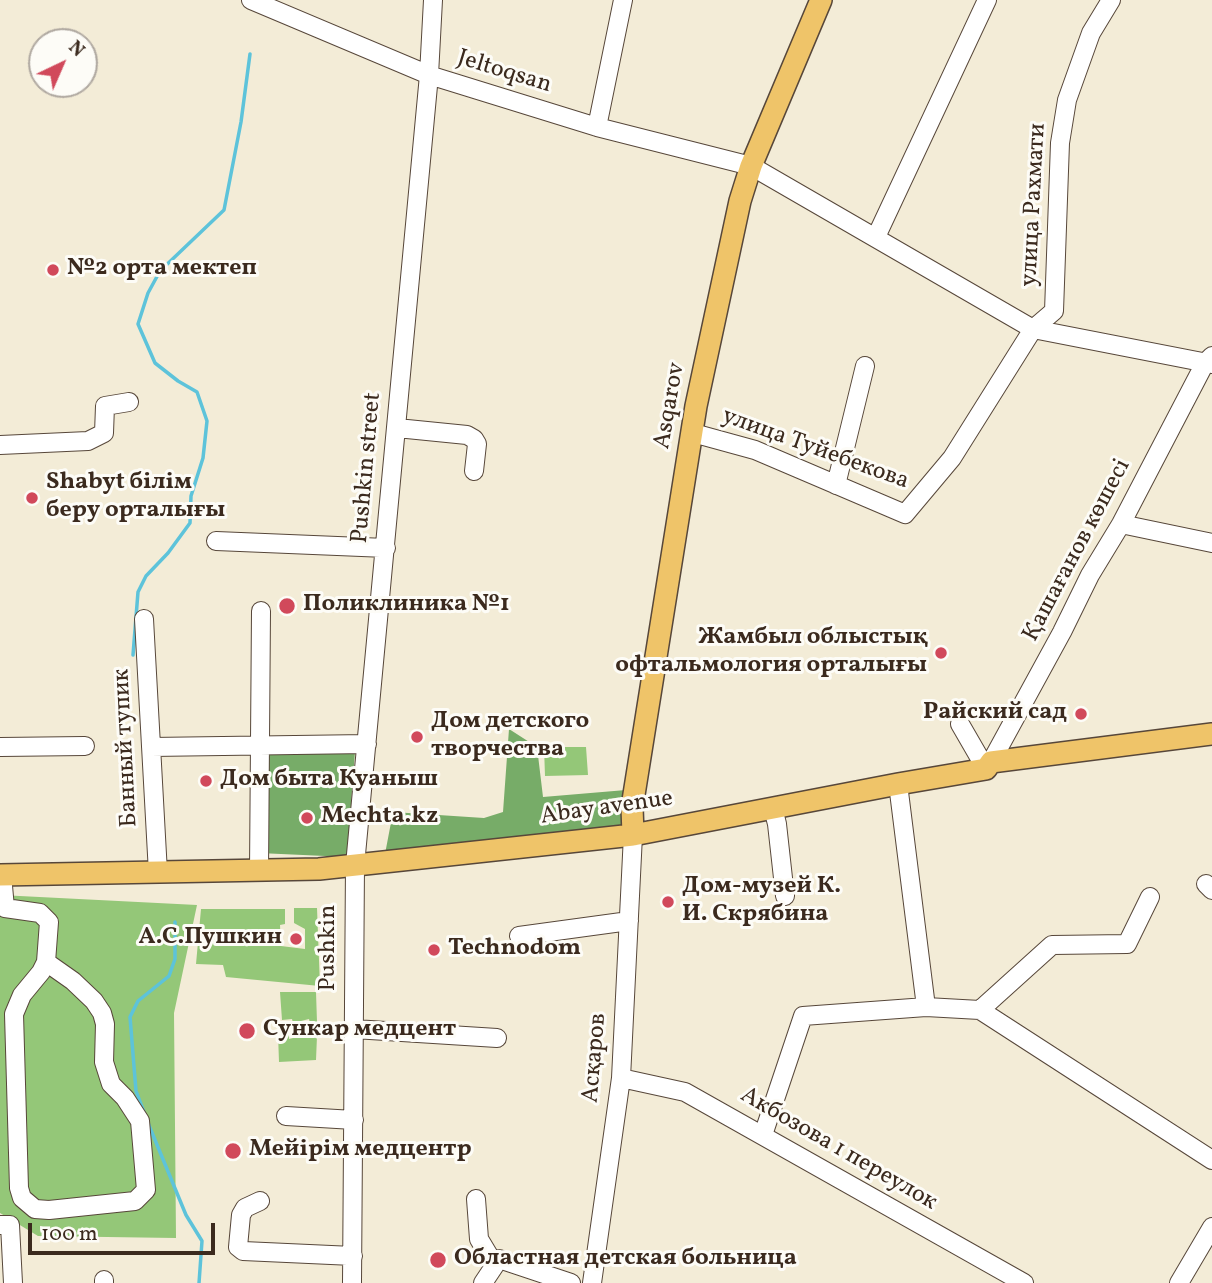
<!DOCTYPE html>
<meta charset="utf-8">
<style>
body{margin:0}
#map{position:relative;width:1212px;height:1283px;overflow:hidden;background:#f3ecd7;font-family:Vollkorn,serif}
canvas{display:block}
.north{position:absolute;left:28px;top:28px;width:70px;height:70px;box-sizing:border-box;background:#fdfcf7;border:2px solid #afa8a0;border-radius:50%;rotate:44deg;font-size:19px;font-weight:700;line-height:28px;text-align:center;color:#3b2a1e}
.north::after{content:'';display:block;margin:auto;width:24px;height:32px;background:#d1495b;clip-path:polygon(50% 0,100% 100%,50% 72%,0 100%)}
.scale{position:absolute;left:28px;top:1223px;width:187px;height:32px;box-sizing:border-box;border:4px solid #3b2a1e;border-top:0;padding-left:9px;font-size:21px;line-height:24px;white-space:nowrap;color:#3b2a1e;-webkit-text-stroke:5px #fdfcf7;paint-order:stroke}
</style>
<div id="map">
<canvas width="1212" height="1283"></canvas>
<div class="north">N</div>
<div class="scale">100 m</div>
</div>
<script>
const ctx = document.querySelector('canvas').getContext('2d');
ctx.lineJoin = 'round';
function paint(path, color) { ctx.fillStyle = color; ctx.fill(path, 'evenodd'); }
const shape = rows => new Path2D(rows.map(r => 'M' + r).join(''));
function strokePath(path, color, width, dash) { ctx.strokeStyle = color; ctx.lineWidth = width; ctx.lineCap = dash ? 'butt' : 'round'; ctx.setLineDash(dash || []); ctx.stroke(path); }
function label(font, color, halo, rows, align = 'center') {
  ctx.font = font + ' Vollkorn,serif'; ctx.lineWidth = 6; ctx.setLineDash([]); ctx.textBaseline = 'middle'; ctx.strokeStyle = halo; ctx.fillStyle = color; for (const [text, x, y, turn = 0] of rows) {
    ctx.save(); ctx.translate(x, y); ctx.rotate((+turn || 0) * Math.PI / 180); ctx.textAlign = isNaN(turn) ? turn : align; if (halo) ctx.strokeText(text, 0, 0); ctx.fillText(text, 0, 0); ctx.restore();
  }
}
const green = shape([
 [544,747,586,747,588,775,545,776],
 [0,895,197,905,174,1013,176,1238,38,1236,0,1213],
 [294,908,317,908,320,986,226,977,223,965,196,964,201,909,285,909,285,924,280,925,281,946,305,949,305,929,294,923],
 [280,992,316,992,317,1022,310,1023,309,1019,293,1023,292,1019,282,1020],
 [300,1032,301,1038,308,1038,309,1034,317,1036,316,1060,279,1062,278,1034,289,1034,289,1039,293,1038,294,1033]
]);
const forest = shape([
 [509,729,537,747,543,797,626,790,630,844,385,854,393,812,484,818,503,812],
 [256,736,356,738,347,857,259,853]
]);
const stream = shape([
 [133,655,138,592,146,576,168,553,190,523,191,496,203,458,207,421,197,392,178,381,155,363,138,324,148,293,160,271,224,210,241,122,250,54],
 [144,1112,136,1091,130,1017,138,1001,169,976,175,959,175,922],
 [148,1123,186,1215,202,1241,199,1283]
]);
const minor = shape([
 [251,0,429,75,597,127,751,166,1033,329,1212,364],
 [597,127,623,0],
 [876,237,987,0],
 [397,428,467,435,474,439,477,444,474,471],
 [693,433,755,450,905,514,952,458,1033,329,1054,311,1060,143,1067,100,1091,33,1111,0],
 [0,445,88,441,104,433,105,406,129,402],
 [836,485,865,366],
 [1121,524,1212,543],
 [216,541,386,548],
 [144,619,158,873],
 [960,724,986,769],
 [0,747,85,746],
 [151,747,367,744],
 [991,762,1062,632,1090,575,1121,524,1205,363,1212,356],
 [898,784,926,1007],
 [773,808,777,824,785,896],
 [259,871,261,611],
 [2,875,5,908,40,913,49,922,46,962,41,972,22,995,14,1014,19,1188,22,1198,35,1209,49,1210,135,1201,146,1190,140,1121,125,1098,111,1084,104,1062,105,1024,102,1013,94,1001,73,981,46,962],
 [1206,884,1212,890],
 [519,936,629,921],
 [980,1010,1052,945,1127,944,1150,897],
 [354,1029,497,1038],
 [621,1078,685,1092,1024,1283],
 [286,1116,354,1120],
 [763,1135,803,1016,926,1007,980,1010,1212,1160],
 [476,1199,479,1239,494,1264],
 [260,1201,245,1208,241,1215,238,1247,243,1251,353,1256],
 [0,1225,10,1225,13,1283],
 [104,1283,104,1280],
 [352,1283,355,865,429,75,433,0],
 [483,1283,499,1259,571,1283],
 [592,1283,621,1078,633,835],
 [1179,1283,1212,1227]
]);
const major = shape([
 [633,835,632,807,696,406,740,201,751,166,821,0],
 [0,875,319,869,633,835,898,784,986,769,991,762,1212,734]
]);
const markers = [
 [53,270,7,"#d1495b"],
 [32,498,7,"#d1495b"],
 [287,606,9,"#d1495b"],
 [941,653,7,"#d1495b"],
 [1081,714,7,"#d1495b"],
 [417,737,7,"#d1495b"],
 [206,781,7,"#d1495b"],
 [307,818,7,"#d1495b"],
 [668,902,7,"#d1495b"],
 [296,939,7,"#d1495b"],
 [434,950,7,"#d1495b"],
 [247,1031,9,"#d1495b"],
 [233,1151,9,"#d1495b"],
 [438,1260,9,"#d1495b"]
];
const streetNames = [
 ["Jeltoqsan",504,73,17],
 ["улица Рахмати",1035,205,-87],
 ["Asqarov",671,406,-80],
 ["улица Туйебекова",815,450,20],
 ["Pushkin street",368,468,-85],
 ["Қашағанов көшесі",1078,551,-62],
 ["Банный тупик",127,748,-93],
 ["Abay avenue",607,809,-8],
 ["Pushkin",330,948,-90],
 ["Асқаров",596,1058,-85],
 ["Акбозова 1 переулок",838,1150,30]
];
const poiNames = [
 ["№2 орта мектеп",67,270],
 ["Shabyt білім",46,484],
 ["беру орталығы",46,512],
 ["Поликлиника №1",303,606],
 ["Жамбыл облыстық",927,639,"right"],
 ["офтальмология орталығы",927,667,"right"],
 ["Райский сад",1067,714,"right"],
 ["Дом детского",431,723],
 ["творчества",431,751],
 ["Дом быта Куаныш",220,781],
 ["Mechta.kz",321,818],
 ["Дом-музей К.",682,888],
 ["И. Скрябина",682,916],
 ["А.С.Пушкин",282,939,"right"],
 ["Technodom",448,950],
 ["Сункар медцент",263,1031],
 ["Мейірім медцентр",249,1151],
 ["Областная детская больница",454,1260]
];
paint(green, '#94c778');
paint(forest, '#77ac68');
strokePath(stream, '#5dc3da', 3.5);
strokePath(minor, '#57473a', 20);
strokePath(major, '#57473a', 24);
strokePath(minor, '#fff', 18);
strokePath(major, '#efc469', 21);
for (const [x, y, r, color] of markers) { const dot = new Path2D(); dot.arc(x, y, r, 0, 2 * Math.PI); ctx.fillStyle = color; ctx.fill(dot); strokePath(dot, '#fdfcf7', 2.5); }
label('24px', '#3b2a1e', '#fdfcf7', streetNames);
label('bold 24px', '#3b2a1e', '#fdfcf7', poiNames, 'left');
</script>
